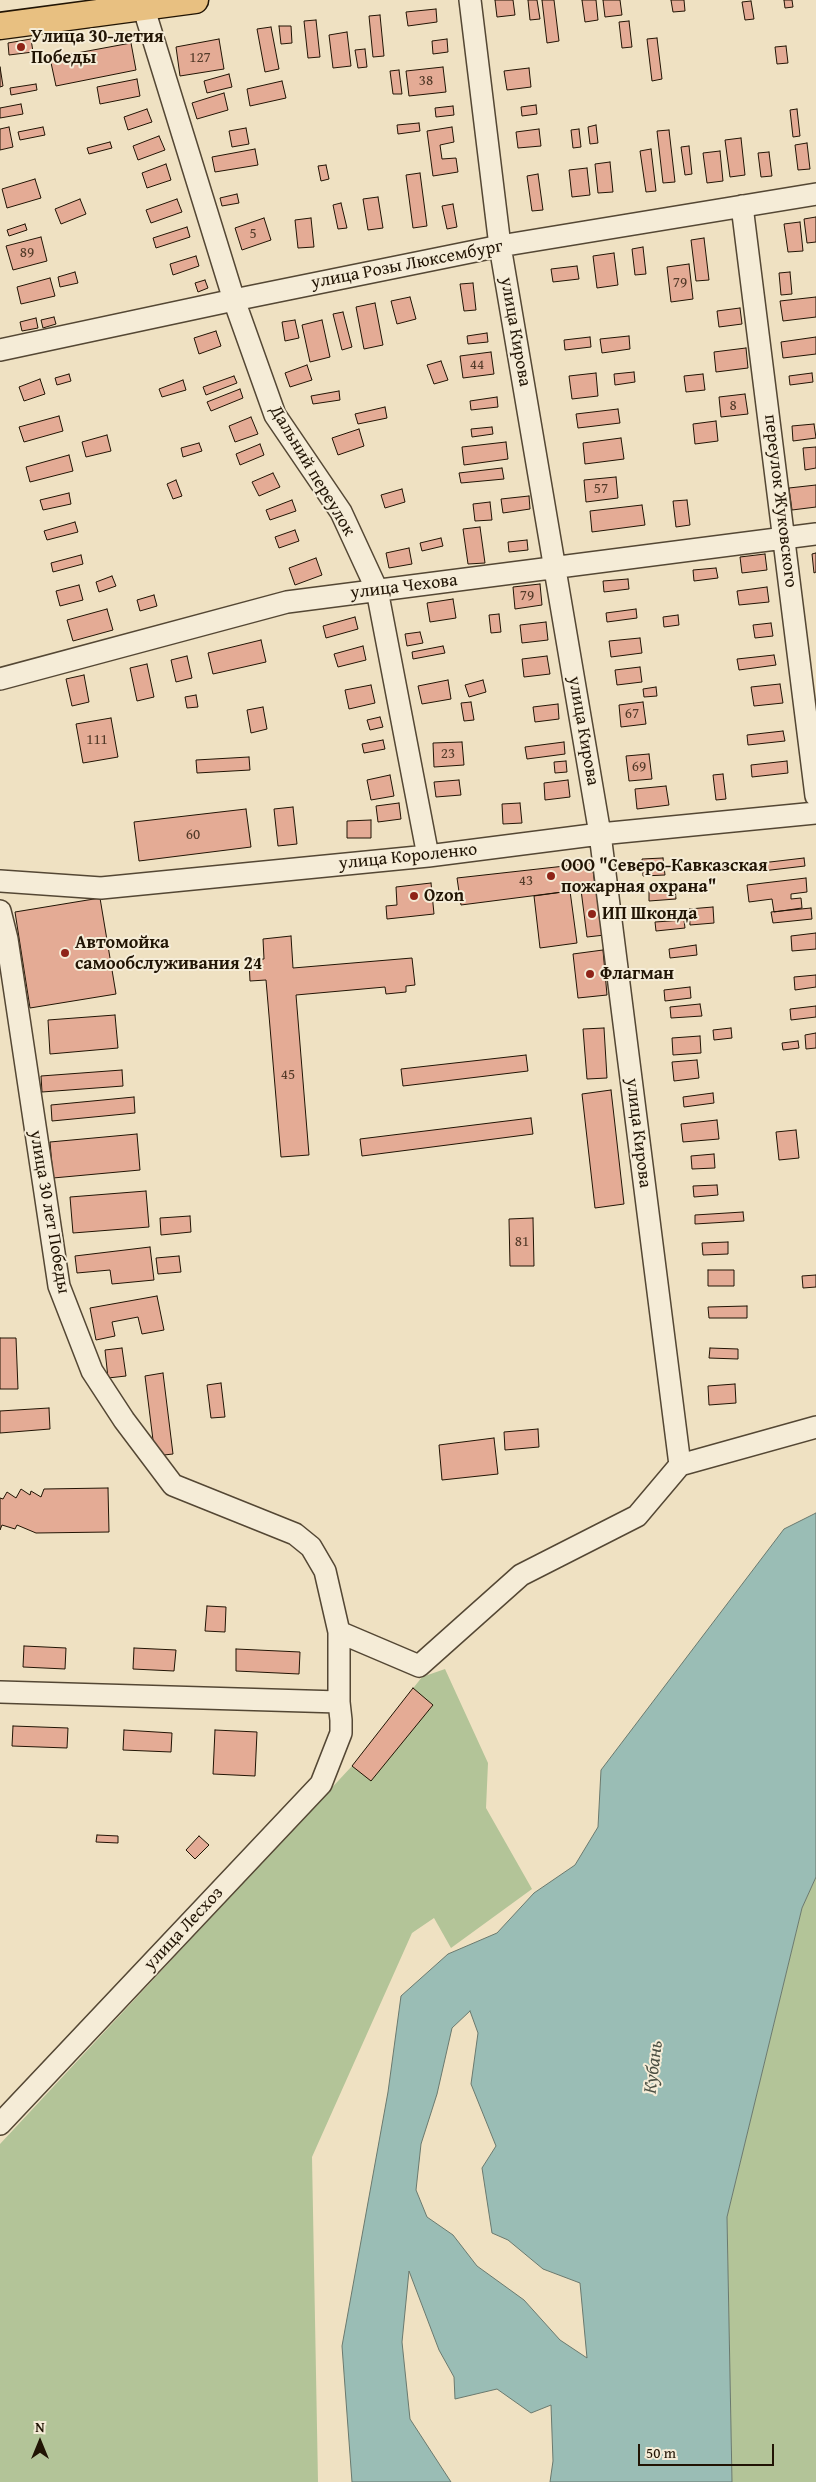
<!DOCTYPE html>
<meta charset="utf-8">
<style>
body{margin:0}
#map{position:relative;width:816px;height:2482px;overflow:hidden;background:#efe1c2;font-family:"Gentium Book Plus",serif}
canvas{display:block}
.north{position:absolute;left:15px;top:2417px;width:50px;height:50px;-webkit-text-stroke:4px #f5ecd7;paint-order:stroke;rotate:0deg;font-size:14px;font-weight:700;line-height:20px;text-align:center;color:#211404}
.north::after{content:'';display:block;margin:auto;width:18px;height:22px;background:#211404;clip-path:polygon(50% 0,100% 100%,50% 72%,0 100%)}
.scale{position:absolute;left:638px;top:2444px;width:136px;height:22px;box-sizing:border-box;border:2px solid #211404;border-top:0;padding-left:6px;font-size:15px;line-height:18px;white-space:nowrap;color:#211404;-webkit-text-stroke:4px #f5ecd7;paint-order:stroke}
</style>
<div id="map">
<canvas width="816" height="2482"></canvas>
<div class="north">N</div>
<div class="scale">50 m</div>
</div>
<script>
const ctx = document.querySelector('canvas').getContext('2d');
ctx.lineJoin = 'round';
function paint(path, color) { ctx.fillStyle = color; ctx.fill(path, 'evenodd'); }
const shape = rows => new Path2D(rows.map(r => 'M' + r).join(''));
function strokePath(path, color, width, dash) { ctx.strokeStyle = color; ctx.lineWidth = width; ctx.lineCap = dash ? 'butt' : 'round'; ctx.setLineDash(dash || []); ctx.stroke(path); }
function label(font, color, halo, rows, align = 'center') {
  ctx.font = font + ' "Gentium Book Plus",serif'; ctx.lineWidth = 4; ctx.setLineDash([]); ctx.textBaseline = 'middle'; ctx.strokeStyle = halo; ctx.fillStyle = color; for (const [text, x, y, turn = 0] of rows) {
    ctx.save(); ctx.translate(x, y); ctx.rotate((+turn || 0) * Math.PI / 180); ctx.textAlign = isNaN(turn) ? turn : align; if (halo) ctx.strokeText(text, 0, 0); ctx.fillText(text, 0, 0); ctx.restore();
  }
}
const green = shape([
 [445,1669,488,1763,486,1808,532,1889,451,1948,434,1918,412,1933,312,2157,318,2482,0,2482,0,2144,352,1766,422,1677],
 [816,1877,816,2482,732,2482,727,2217,802,1908]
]);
const water = shape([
 [816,1513,816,1877,802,1908,727,2217,732,2482,550,2482,553,2461,551,2405,531,2413,497,2389,455,2399,454,2377,439,2350,409,2271,402,2342,410,2419,451,2482,352,2482,342,2346,388,2092,401,1996,448,1954,497,1933,534,1893,575,1865,598,1827,601,1770,784,1529,816,1513],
 [470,2011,478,2033,471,2084,496,2146,482,2168,492,2233,508,2240,543,2269,580,2283,587,2358,560,2340,524,2300,477,2266,453,2235,427,2217,416,2190,421,2144,437,2094,452,2028,470,2011]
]);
const building = shape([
 [495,0,513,0,515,15,497,17,495,0],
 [528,0,537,0,540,19,530,20,528,0],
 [542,0,554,0,559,41,547,43,542,0],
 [582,0,596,0,598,20,585,22,582,0],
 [603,0,620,0,622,15,605,17,603,0],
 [671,0,684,0,685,11,673,12,671,0],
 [784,0,792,0,793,7,785,8,784,0],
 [751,1,754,19,745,20,742,2,751,1],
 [436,9,437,22,408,26,406,12,436,9],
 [380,15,384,56,373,57,369,16,380,15],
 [316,20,320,57,308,58,304,21,316,20],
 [629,21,632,47,622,48,619,22,629,21],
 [279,26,291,26,292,43,281,44,279,26],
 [271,27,279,69,265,72,257,29,271,27],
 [347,32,351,66,333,68,329,35,347,32],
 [657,38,662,79,652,81,647,39,657,38],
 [31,39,33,52,9,55,8,43,31,39],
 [219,39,224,69,180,76,176,47,219,39],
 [447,39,448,52,433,54,432,41,447,39],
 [131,43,136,70,56,86,50,58,131,43],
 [786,46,788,63,777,64,775,47,786,46],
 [365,49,367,67,358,68,355,50,365,49],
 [0,67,3,86,0,87,0,67],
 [443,67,446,92,409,96,406,71,443,67],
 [529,68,531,87,507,90,504,71,529,68],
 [399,70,402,94,393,94,390,71,399,70],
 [229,74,232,87,207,93,204,81,229,74],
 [137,79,140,96,100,104,97,87,137,79],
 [282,81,286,98,250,106,247,89,282,81],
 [36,84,37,90,11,95,10,88,36,84],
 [224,93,228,110,197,119,192,103,224,93],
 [21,104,23,114,0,118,0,108,21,104],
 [536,105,537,114,522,116,521,107,536,105],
 [453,106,454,115,436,117,435,108,453,106],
 [147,109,152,122,128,130,124,117,147,109],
 [797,109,800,136,793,137,790,110,797,109],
 [419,123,420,131,398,134,397,125,419,123],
 [596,125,598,143,590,144,588,127,596,125],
 [9,127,13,147,0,150,0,129,9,127],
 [43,127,45,135,20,140,18,132,43,127],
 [452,127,454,142,440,145,442,159,456,158,458,172,433,176,427,131,452,127],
 [246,128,249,144,232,147,229,131,246,128],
 [539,129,541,146,518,148,516,132,539,129],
 [579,129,581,147,573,148,571,130,579,129],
 [669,130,675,182,663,183,657,131,669,130],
 [159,136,165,150,138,160,133,146,159,136],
 [741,138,745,175,730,177,725,140,741,138],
 [110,142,112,148,89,154,87,148,110,142],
 [807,143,810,169,798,170,795,145,807,143],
 [689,146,692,174,685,175,681,147,689,146],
 [255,149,258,165,215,172,212,157,255,149],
 [651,149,656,191,646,192,640,151,651,149],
 [720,151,723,181,707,183,703,153,720,151],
 [769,152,772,176,761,177,758,153,769,152],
 [610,162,613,192,598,193,595,164,610,162],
 [166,164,171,180,147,188,142,173,166,164],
 [326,165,329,179,321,181,318,166,326,165],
 [587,168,590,195,572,197,569,170,587,168],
 [420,173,427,226,413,228,406,175,420,173],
 [538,174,543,210,532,211,527,176,538,174],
 [35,179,41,198,7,208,2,189,35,179],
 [237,194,239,203,222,206,220,198,237,194],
 [378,197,383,228,368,230,363,199,378,197],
 [80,199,86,214,61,224,55,209,80,199],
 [177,199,182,212,151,223,146,210,177,199],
 [341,203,347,228,338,229,333,205,341,203],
 [453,204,457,227,447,229,442,206,453,204],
 [816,217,816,242,807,243,804,219,816,217],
 [264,218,271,240,242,250,235,228,264,218],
 [311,218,314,247,298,248,295,220,311,218],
 [800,222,803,251,788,252,784,224,800,222],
 [25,224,27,230,9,236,7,230,25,224],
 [187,227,190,237,156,248,153,238,187,227],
 [41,237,47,261,13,270,6,246,41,237],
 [704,238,709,280,696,281,691,240,704,238],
 [643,247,646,274,635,275,632,249,643,247],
 [614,253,618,285,597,288,593,256,614,253],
 [196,256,199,266,173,275,170,264,196,256],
 [689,264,693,299,671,302,667,267,689,264],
 [577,266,579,279,553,282,551,269,577,266],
 [75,272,78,283,60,287,58,277,75,272],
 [790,272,792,294,781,295,779,273,790,272],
 [50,278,55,296,21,304,17,287,50,278],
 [205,280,208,288,198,292,195,283,205,280],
 [473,283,476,310,464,311,460,284,473,283],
 [410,297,416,319,397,324,391,301,410,297],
 [816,297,816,317,783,321,780,301,816,297],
 [375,303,383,345,364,349,356,307,375,303],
 [740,308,742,324,719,327,717,311,740,308],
 [343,312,352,347,342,350,333,314,343,312],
 [54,317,56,324,43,328,41,320,54,317],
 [36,318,38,328,22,331,20,322,36,318],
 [295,320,299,338,285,341,282,322,295,320],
 [322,320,330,357,310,362,302,325,322,320],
 [216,331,221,346,199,354,194,338,216,331],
 [487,333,488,342,468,344,467,336,487,333],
 [629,336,630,349,602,353,600,339,629,336],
 [590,337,591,347,565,350,564,340,590,337],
 [816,337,816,354,783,358,781,342,816,337],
 [746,348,748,368,716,372,714,352,746,348],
 [491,352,494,374,463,378,460,356,491,352],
 [441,361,448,380,434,384,427,365,441,361],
 [307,365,312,380,290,387,285,373,307,365],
 [634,372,635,382,615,385,614,374,634,372],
 [596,373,598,396,572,399,569,376,596,373],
 [812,373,813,382,790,385,789,376,812,373],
 [69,374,71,381,57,385,55,378,69,374],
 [703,374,705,390,686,392,684,376,703,374],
 [234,376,237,383,206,395,203,387,234,376],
 [40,379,45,394,24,401,19,387,40,379],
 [183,380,186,390,162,397,159,389,183,380],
 [240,389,243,398,211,411,207,402,240,389],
 [339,391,340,400,313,404,311,396,339,391],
 [745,394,748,414,721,417,719,397,745,394],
 [497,397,498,407,471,410,470,401,497,397],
 [385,407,387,418,358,424,355,414,385,407],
 [618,409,620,423,578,428,576,414,618,409],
 [59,416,63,431,24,442,19,427,59,416],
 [251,417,258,434,235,442,229,426,251,417],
 [716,421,718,441,695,444,693,424,716,421],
 [814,424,816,438,793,441,792,426,814,424],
 [492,427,493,434,472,437,471,429,492,427],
 [359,429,364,446,338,455,332,438,359,429],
 [107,435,111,451,86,457,82,442,107,435],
 [621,438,624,459,585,464,583,443,621,438],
 [506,442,508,459,464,465,462,447,506,442],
 [199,443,202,451,183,457,181,448,199,443],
 [260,444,264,455,240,465,236,454,260,444],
 [816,447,816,468,805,470,803,448,816,447],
 [69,455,73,471,30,482,26,467,69,455],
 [502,468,504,479,461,483,459,473,502,468],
 [273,473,280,487,259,496,252,482,273,473],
 [616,477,618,498,586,502,584,480,616,477],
 [176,480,182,496,173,499,167,484,176,480],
 [816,485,816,507,792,510,789,488,816,485],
 [402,489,405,502,385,508,381,495,402,489],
 [69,493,71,504,43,510,40,500,69,493],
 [529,496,530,509,503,513,501,499,529,496],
 [292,500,296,511,270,520,266,510,292,500],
 [687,500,690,525,676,527,673,501,687,500],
 [490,502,492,520,475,521,473,504,490,502],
 [642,505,645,525,592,532,590,511,642,505],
 [75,522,78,532,47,540,44,531,75,522],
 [480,527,485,563,468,564,463,529,480,527],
 [295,530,299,541,279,548,275,537,295,530],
 [441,538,443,546,422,551,420,543,441,538],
 [527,540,528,550,509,552,508,542,527,540],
 [409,548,412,564,389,568,386,553,409,548],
 [816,553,816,572,814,573,812,554,816,553],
 [765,554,767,570,742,573,740,557,765,554],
 [81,555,83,564,53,572,51,563,81,555],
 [316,558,322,575,295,585,289,568,316,558],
 [716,568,718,578,694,581,693,570,716,568],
 [112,576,116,586,99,592,96,582,112,576],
 [628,579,629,589,604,592,603,581,628,579],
 [540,584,542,605,515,609,513,587,540,584],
 [79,585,83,600,60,606,56,591,79,585],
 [767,587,769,602,739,605,737,591,767,587],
 [154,595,157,606,140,611,137,600,154,595],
 [453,599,456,618,430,622,427,603,453,599],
 [107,609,113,630,73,641,67,620,107,609],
 [636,609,637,618,607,622,606,613,636,609],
 [499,614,501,632,491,633,489,615,499,614],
 [678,615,679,625,664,627,663,617,678,615],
 [355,617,358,629,326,638,323,626,355,617],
 [546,622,548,640,522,643,520,625,546,622],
 [771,623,773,636,755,638,753,625,771,623],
 [420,632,423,643,407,646,405,634,420,632],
 [640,638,642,653,611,657,609,641,640,638],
 [261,640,266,662,213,674,208,653,261,640],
 [363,646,366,660,338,667,334,654,363,646],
 [443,646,445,653,413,659,412,652,443,646],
 [774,655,776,665,739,670,737,659,774,655],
 [187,656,192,678,176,682,171,660,187,656],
 [547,656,550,674,524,677,522,659,547,656],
 [147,664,154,697,137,701,130,668,147,664],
 [640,667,642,682,617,685,615,670,640,667],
 [84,675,89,702,72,706,66,679,84,675],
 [448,680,451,699,422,704,418,686,448,680],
 [483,680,486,692,469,697,465,685,483,680],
 [780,684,783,703,754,706,751,687,780,684],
 [371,685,375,703,349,709,345,690,371,685],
 [656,687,657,696,644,697,643,689,656,687],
 [196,695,198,707,187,708,185,697,196,695],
 [471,702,474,720,464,721,461,703,471,702],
 [643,702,646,724,621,727,619,705,643,702],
 [558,704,559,719,535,722,533,707,558,704],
 [263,707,267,729,251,733,247,710,263,707],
 [380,717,383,727,370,730,367,720,380,717],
 [111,718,118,757,83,763,76,724,111,718],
 [783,731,785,741,748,745,747,735,783,731],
 [383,740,385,749,364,753,362,744,383,740],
 [462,742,464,765,434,767,433,743,462,742],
 [564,742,565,754,527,759,525,747,564,742],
 [649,754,652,779,629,781,626,756,649,754],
 [249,757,250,770,197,773,196,760,249,757],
 [566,761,567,772,555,773,554,762,566,761],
 [787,761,788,773,752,777,751,765,787,761],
 [723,774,726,799,716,800,713,775,723,774],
 [390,775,394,796,371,800,367,780,390,775],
 [459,780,461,795,436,797,434,782,459,780],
 [568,780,570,797,545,800,544,783,568,780],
 [666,786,669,805,637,809,635,789,666,786],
 [399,803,401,819,378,822,376,806,399,803],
 [520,803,522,823,503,824,502,804,520,803],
 [293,807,297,844,278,846,274,809,293,807],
 [246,809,251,847,139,861,134,822,246,809],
 [371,820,371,838,347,838,347,821,371,820],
 [663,858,665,875,643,876,642,859,663,858],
 [804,858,805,866,754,872,753,864,804,858],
 [592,863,595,885,581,890,572,888,570,891,461,905,457,878,592,863],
 [806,878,807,892,791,894,791,899,801,898,802,908,774,912,772,899,749,902,747,885,806,878],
 [431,883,434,914,387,919,386,906,397,905,396,887,431,883],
 [595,885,605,935,587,937,581,890,595,885],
 [675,888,676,899,649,901,649,890,675,888],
 [570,891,577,943,540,948,534,896,570,891],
 [100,898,116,994,30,1008,15,912,100,898],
 [713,907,714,923,690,925,689,909,713,907],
 [811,908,812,919,773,923,771,912,811,908],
 [684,920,685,928,656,931,655,922,684,920],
 [816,933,816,949,792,951,791,936,816,933],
 [291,936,293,968,412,958,415,985,406,986,406,992,386,994,385,987,296,995,309,1155,281,1157,266,980,250,981,249,960,264,959,263,939,291,936],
 [696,945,697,955,670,958,669,949,696,945],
 [603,950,607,995,578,998,573,954,603,950],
 [816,975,816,987,795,990,794,977,816,975],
 [690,987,691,998,665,1001,664,990,690,987],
 [700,1004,702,1016,671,1018,670,1007,700,1004],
 [816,1006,816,1017,791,1020,790,1009,816,1006],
 [115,1015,118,1048,50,1054,48,1020,115,1015],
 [604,1028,607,1078,587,1079,583,1029,604,1028],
 [731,1028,732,1038,714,1040,713,1030,731,1028],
 [816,1033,816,1048,806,1049,805,1035,816,1033],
 [700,1036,701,1053,673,1055,672,1038,700,1036],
 [798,1041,799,1048,783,1050,782,1043,798,1041],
 [526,1055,528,1071,403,1086,401,1069,526,1055],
 [697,1060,699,1078,674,1081,672,1062,697,1060],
 [122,1070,123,1086,42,1092,41,1076,122,1070],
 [611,1090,624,1204,595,1208,582,1094,611,1090],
 [713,1093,714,1103,684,1107,683,1097,713,1093],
 [134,1097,135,1113,52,1121,51,1105,134,1097],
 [531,1118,533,1134,362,1156,360,1139,531,1118],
 [717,1120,719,1139,683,1142,681,1124,717,1120],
 [796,1130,799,1158,779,1160,776,1132,796,1130],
 [137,1134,140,1170,53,1178,50,1142,137,1134],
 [714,1154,715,1168,692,1169,691,1156,714,1154],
 [717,1185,718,1195,694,1197,693,1186,717,1185],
 [146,1191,149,1227,73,1233,70,1197,146,1191],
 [743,1212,744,1221,695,1224,695,1215,743,1212],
 [190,1216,191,1232,161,1235,160,1218,190,1216],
 [533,1218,534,1266,510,1266,509,1219,533,1218],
 [728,1242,728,1254,703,1255,702,1243,728,1242],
 [150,1247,154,1280,112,1284,110,1270,77,1273,75,1256,150,1247],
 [179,1256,181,1272,158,1274,156,1258,179,1256],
 [708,1270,734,1270,734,1286,708,1286,708,1270],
 [816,1275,816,1287,803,1288,802,1276,816,1275],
 [157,1296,164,1330,142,1334,138,1317,112,1322,115,1336,96,1340,90,1308,157,1296],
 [747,1306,747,1318,709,1318,708,1307,747,1306],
 [0,1338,16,1338,18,1389,0,1389,0,1338],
 [122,1348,126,1376,108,1378,105,1350,122,1348],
 [710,1348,738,1349,738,1359,709,1358,710,1348],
 [163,1373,173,1454,155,1456,145,1376,163,1373],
 [221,1383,225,1417,211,1418,207,1385,221,1383],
 [735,1384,736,1403,709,1405,708,1386,735,1384],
 [49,1408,50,1429,0,1433,0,1411,49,1408],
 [538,1429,539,1447,505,1450,504,1432,538,1429],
 [494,1438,498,1474,442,1480,439,1445,494,1438],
 [108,1488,109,1532,36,1533,17,1525,15,1529,2,1525,0,1530,0,1498,3,1499,7,1492,16,1498,21,1489,30,1495,31,1491,41,1497,44,1489,108,1488],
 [207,1606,226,1607,225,1632,205,1631,207,1606],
 [24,1646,66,1648,65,1669,23,1667,24,1646],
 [134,1648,176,1650,174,1671,133,1669,134,1648],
 [236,1649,300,1652,299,1674,236,1671,236,1649],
 [413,1688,433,1705,371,1781,352,1766,413,1688],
 [13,1726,68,1728,67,1748,12,1746,13,1726],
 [124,1730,172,1733,171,1752,123,1750,124,1730],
 [215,1730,257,1732,255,1776,213,1774,215,1730],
 [97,1835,118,1836,118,1843,96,1842,97,1835],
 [199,1836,209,1845,195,1859,186,1850,199,1836]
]);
const minor = shape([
 [470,0,500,246,600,834,680,1465],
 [143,6,234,300,275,415,341,512,377,590,428,856],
 [742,206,816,796],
 [0,350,234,300,500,246,816,194],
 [0,679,287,602,816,534],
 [0,881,101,888,428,856,600,834,816,813],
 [0,911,7,939,59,1286,92,1371,124,1420,173,1485,295,1534,311,1547,325,1571,339,1632,339,1702,341,1720,341,1733,321,1784,0,2124],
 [339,1632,419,1666,521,1575,637,1516,680,1465,816,1427],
 [0,1692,339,1702]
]);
const major = shape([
 [0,26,195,0]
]);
const markers = [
 [21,47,5,"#8f2418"],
 [551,876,5,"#8f2418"],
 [414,896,5,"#8f2418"],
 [592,914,5,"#8f2418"],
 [65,953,5,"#8f2418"],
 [590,974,5,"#8f2418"]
];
const numberNames = [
 ["127",200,58],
 ["38",426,81],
 ["5",253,234],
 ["89",27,253],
 ["79",680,283],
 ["44",477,365],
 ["8",733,406],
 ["57",601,489],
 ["79",527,596],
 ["67",632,714],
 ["111",97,740],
 ["23",448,754],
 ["69",639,767],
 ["60",193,835],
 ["43",526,881],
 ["45",288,1075],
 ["81",522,1242]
];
const poiNames = [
 ["Улица 30-летия",31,37],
 ["Победы",31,58],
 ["ООО \"Северо-Кавказская",561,866],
 ["пожарная охрана\"",561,887],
 ["Ozon",424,896],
 ["ИП Шконда",602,914],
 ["Автомойка",75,943],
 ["самообслуживания 24",75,964],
 ["Флагман",600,974]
];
const streetNames = [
 ["улица Розы Люксембург",407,265,-11],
 ["улица Кирова",515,332,80],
 ["Дальний переулок",312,471,59],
 ["переулок Жуковского",780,501,83],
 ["улица Чехова",404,587,-7],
 ["улица Кирова",583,731,80],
 ["улица Короленко",408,857,-6],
 ["улица Кирова",638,1133,83],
 ["улица 30 лет Победы",49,1212,80],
 ["улица Лесхоз",184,1929,-47]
];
const waterNames = [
 ["Кубань",654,2067,-83]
];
paint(green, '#b3c498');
paint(water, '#9abdb5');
strokePath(water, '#6a796e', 1);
paint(building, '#e4ab95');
strokePath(building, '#211404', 1);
strokePath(minor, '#544734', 24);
strokePath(major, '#211404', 29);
strokePath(minor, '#f5ecd7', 21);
strokePath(major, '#e8c081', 26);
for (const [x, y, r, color] of markers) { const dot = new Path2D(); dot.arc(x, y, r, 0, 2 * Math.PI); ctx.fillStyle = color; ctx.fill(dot); strokePath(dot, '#f5ecd7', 2); }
label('15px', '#523a28', null, numberNames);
label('bold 18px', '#211404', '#f5ecd7', poiNames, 'left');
label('18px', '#211404', '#f5ecd7', streetNames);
label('italic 19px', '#4b4f42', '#f5ecd7', waterNames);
</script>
